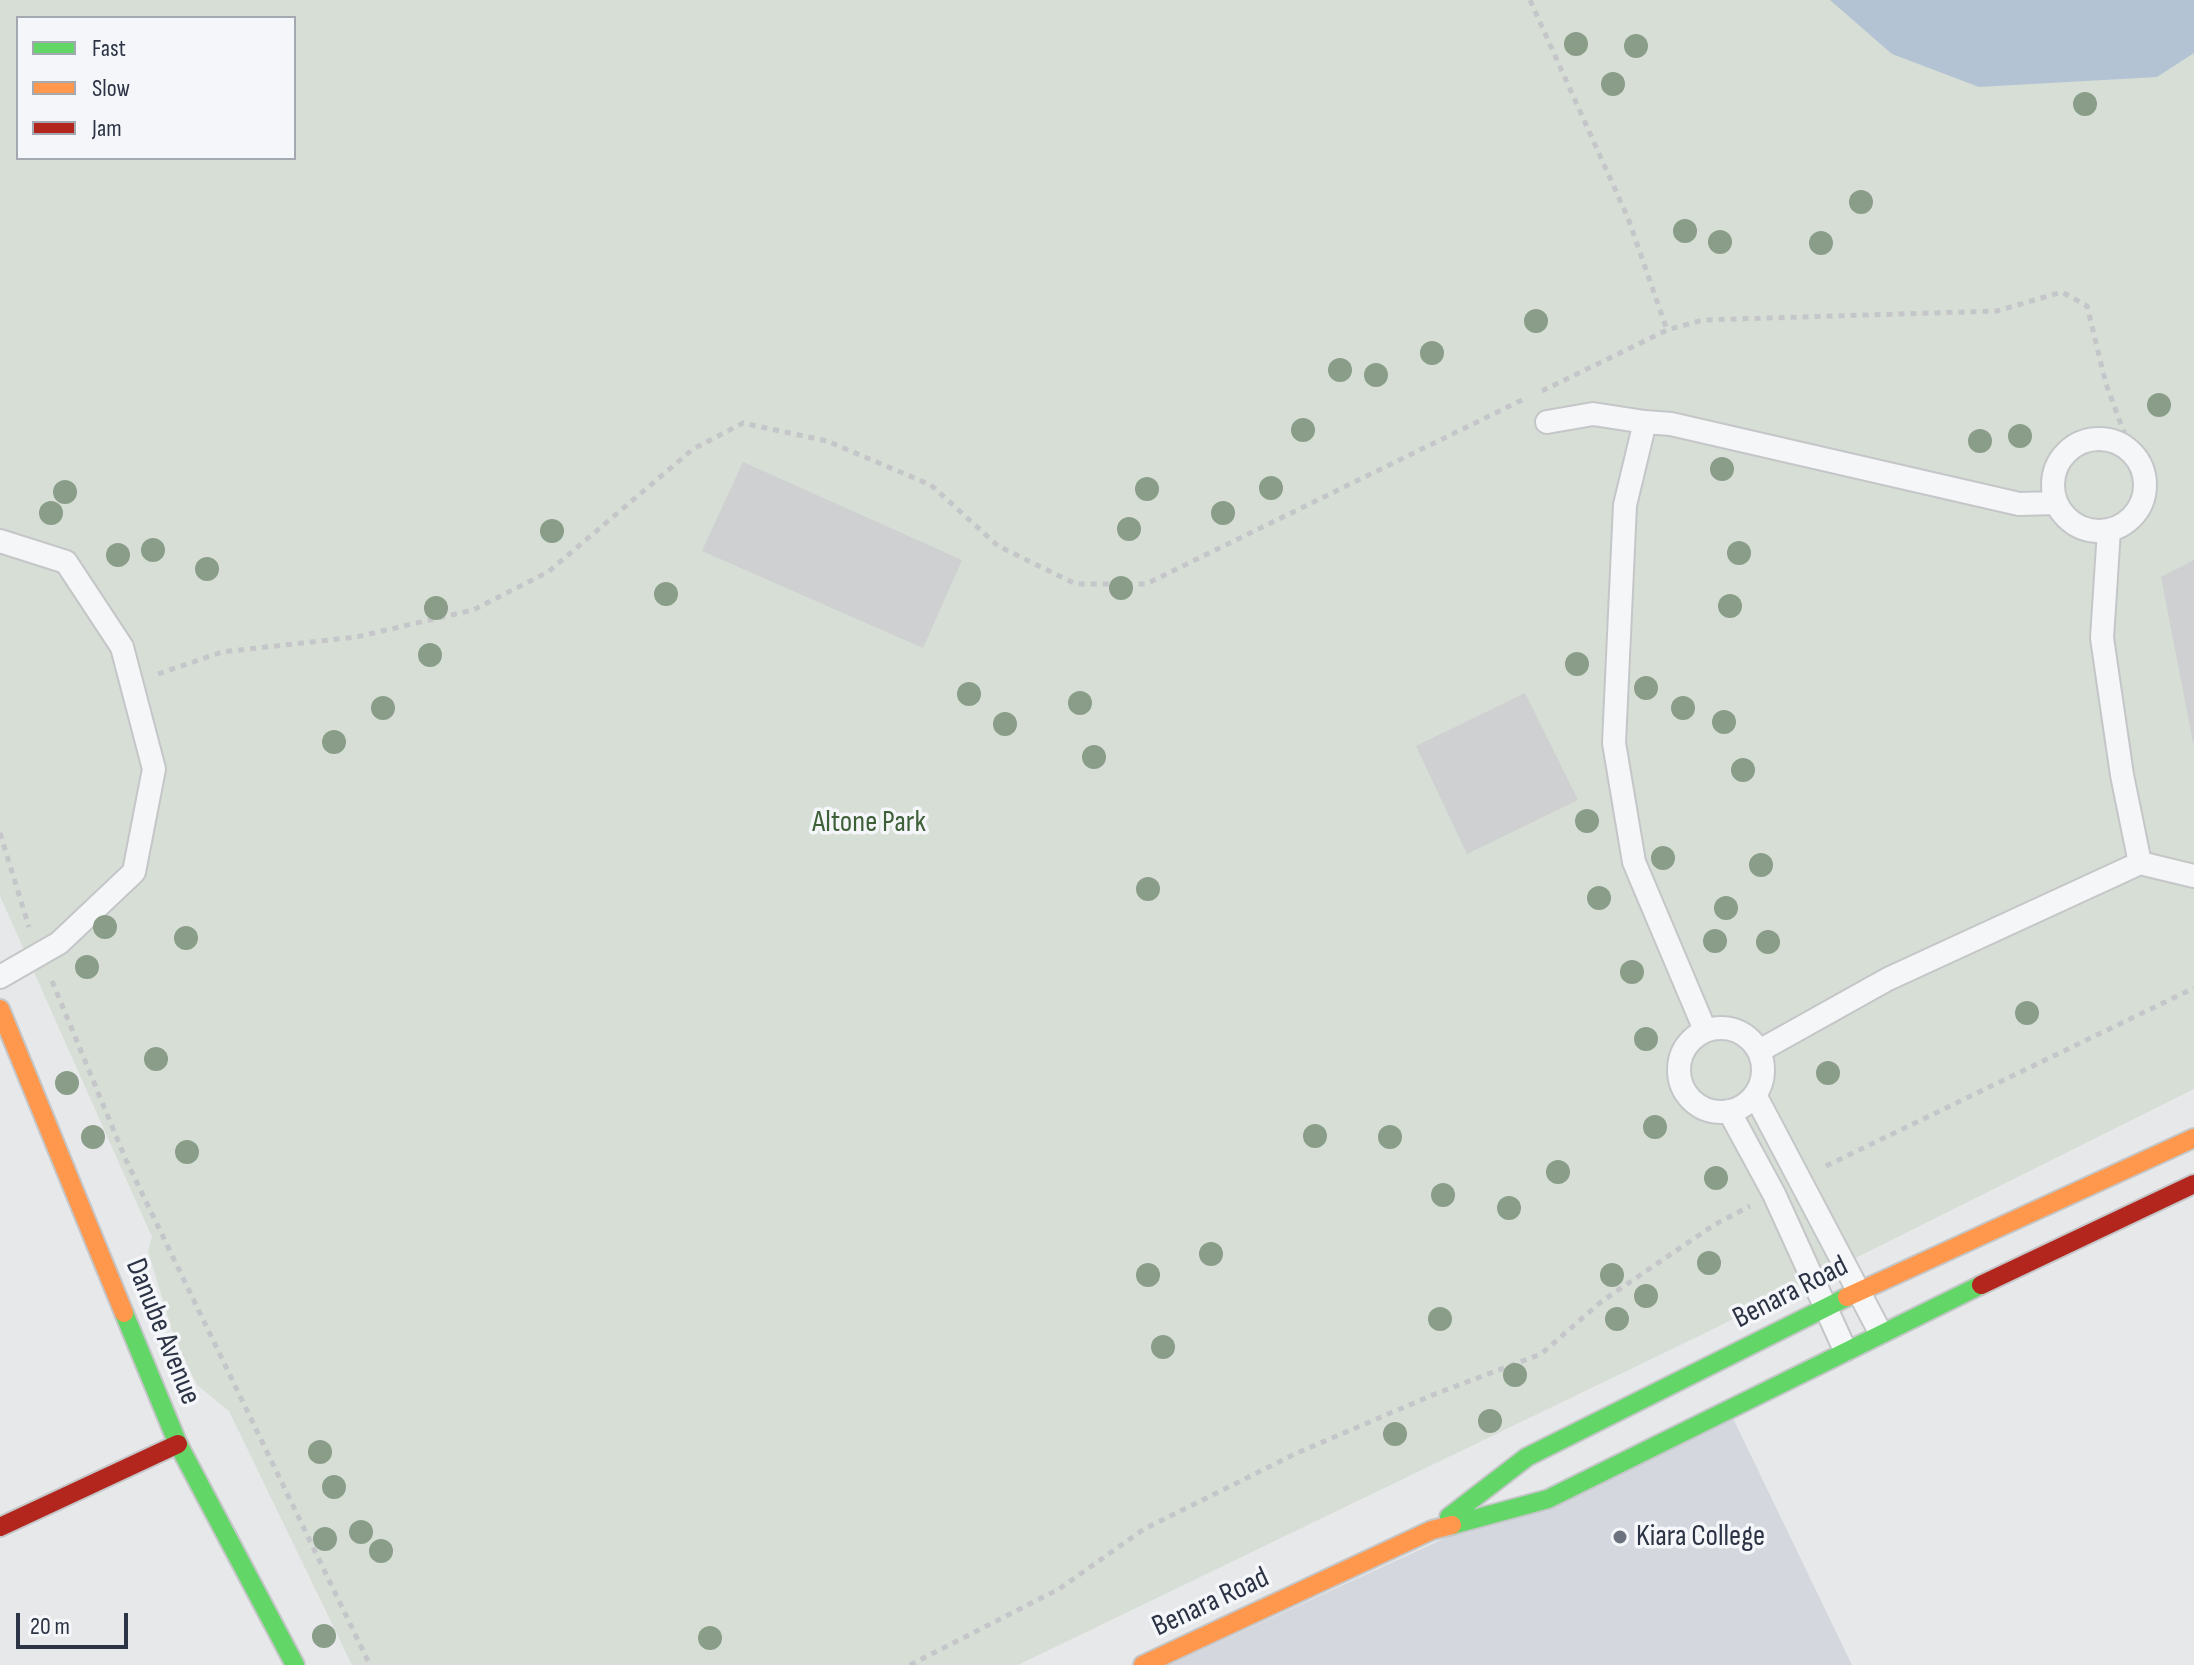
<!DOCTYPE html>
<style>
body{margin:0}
#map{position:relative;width:2194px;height:1665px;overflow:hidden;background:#e6e8ea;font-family:"Sofia Sans Condensed",sans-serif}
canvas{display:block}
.legend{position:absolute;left:16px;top:16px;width:280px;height:144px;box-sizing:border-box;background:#f4f6f9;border:2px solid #a4a8b1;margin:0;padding:10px 14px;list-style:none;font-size:24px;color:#2b3344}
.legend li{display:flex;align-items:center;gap:16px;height:40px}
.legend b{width:40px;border:2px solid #a4a8b1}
.scale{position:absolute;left:16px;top:1613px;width:112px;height:36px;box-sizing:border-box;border:4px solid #2b3344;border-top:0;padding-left:10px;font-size:24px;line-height:28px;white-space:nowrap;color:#2b3344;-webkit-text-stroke:6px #f4f6f9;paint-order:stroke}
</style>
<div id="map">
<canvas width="2194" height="1665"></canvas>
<ul class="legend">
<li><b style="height:10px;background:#63d668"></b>Fast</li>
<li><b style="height:10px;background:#ff974d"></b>Slow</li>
<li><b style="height:10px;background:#b3261e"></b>Jam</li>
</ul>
<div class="scale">20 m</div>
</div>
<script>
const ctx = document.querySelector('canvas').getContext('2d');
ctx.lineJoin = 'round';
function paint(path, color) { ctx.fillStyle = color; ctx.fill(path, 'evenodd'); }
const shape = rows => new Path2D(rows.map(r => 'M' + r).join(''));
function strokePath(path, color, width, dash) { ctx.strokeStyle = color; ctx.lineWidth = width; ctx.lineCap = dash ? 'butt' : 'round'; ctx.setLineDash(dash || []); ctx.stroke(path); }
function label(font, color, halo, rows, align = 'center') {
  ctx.font = font + ' "Sofia Sans Condensed",sans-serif'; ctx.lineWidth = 7; ctx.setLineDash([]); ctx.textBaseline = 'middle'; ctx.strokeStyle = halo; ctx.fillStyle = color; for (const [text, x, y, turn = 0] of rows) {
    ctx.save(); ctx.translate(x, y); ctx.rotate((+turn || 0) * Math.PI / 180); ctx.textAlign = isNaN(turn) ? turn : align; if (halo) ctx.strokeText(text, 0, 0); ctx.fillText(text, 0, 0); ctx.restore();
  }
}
const built = shape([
 [1728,1408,1852,1665,1169,1665]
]);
const green = shape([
 [0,0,2194,0,2194,1089,1703,1334,1018,1665,352,1665,229,1411,197,1385,174,1337,148,1251,152,1237,0,896],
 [18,18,294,18,294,158,18,158]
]);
const water = shape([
 [1830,0,2194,0,2194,53,2157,77,1979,87,1892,54]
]);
const building = shape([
 [743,462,962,560,923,648,702,551],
 [2194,560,2194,742,2193,742,2161,577],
 [1525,693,1578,800,1467,854,1416,746]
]);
const path = shape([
 [1530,0,1628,218,1667,330],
 [1542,391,1667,330,1703,320,1997,311,2062,292,2087,306,2106,384,2131,451],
 [158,674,222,652,356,637,473,610,548,572,693,449,743,423,827,441,931,485,998,546,1076,584,1146,584,1526,398],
 [0,833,29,927],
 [52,981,126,1160,370,1665],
 [1826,1166,2194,988],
 [910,1665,1059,1589,1144,1529,1297,1453,1435,1394,1541,1354,1602,1301,1714,1225,1750,1206]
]);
const lane = shape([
 [1547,422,1593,414,1645,422],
 '2053 485a46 46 0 1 1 92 0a46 46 0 1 1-92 0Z',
 [2109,530,2102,638,2122,775,2140,863],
 [0,541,66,562,122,647,154,769,134,872,59,943,0,977],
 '1679 1070a42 42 0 1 1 84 0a42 42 0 1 1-84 0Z',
 [1705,1030,1634,862,1614,743,1625,505,1645,422,1671,424,2019,504,2056,503],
 [1759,1051,1888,979,2140,863,2194,876],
 [1755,1095,1880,1332],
 [1729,1111,1774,1194,1845,1350]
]);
const fast = shape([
 [124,1313,178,1444,295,1665],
 [1449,1517,1527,1457,1847,1297],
 [1452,1525,1548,1499,1981,1285]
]);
const slow = shape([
 [0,1009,124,1313],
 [1847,1297,2194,1138],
 [1143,1665,1432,1530,1452,1525]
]);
const jam = shape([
 [1981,1285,2194,1184],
 [0,1527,178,1444]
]);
const trees = [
 [1576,44],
 [1636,46],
 [1613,84],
 [2085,104],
 [1861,202],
 [1685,231],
 [1720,242],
 [1821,243],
 [1536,321],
 [1432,353],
 [1340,370],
 [1376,375],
 [2159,405],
 [1303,430],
 [2020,436],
 [1980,441],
 [1722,469],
 [1271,488],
 [1147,489],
 [65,492],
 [51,513],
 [1223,513],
 [1129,529],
 [552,531],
 [153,550],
 [1739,553],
 [118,555],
 [207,569],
 [1121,588],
 [666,594],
 [1730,606],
 [436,608],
 [430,655],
 [1577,664],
 [1646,688],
 [969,694],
 [1080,703],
 [383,708],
 [1683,708],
 [1724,722],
 [1005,724],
 [334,742],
 [1094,757],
 [1743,770],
 [1587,821],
 [1663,858],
 [1761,865],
 [1148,889],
 [1599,898],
 [1726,908],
 [105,927],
 [186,938],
 [1715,941],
 [1768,942],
 [87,967],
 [1632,972],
 [2027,1013],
 [1646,1039],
 [156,1059],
 [1828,1073],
 [67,1083],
 [1655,1127],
 [1315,1136],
 [93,1137],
 [1390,1137],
 [187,1152],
 [1558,1172],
 [1716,1178],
 [1443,1195],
 [1509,1208],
 [1211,1254],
 [1709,1263],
 [1148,1275],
 [1612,1275],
 [1646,1296],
 [1440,1319],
 [1617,1319],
 [1163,1347],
 [1515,1375],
 [1490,1421],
 [1395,1434],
 [320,1452],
 [334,1487],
 [361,1532],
 [325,1539],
 [381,1551],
 [324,1636],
 [710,1638]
];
const markers = [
 [1620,1537,8,"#6c727e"]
];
const parkNames = [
 ["Altone Park",869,823]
];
const streetNames = [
 ["Benara Road",1791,1293,-27],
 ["Danube Avenue",162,1332,68],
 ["Benara Road",1211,1603,-25]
];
const poiNames = [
 ["Kiara College",1636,1537]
];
paint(built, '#d4d7dd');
paint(green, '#d6ded6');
paint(water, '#b4c3d4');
paint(building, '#ced0d2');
strokePath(lane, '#c4c6c8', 26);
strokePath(fast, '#c4c6c8', 22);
strokePath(slow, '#c4c6c8', 22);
strokePath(jam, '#c4c6c8', 22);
strokePath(path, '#c5c6ca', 5, [6, 6]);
strokePath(lane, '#f5f6f7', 22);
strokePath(fast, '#63d668', 18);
strokePath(slow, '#ff974d', 18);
strokePath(jam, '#b3261e', 18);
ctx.fillStyle = '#8a9d88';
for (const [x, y] of trees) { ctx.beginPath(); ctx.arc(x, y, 12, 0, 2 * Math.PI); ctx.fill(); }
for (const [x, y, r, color] of markers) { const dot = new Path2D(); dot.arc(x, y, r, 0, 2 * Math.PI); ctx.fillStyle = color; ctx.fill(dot); strokePath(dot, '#f4f6f9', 3); }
label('30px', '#3e6038', '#f4f6f9', parkNames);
label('30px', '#2b3344', '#f4f6f9', streetNames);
label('30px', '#2b3344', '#f4f6f9', poiNames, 'left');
</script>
